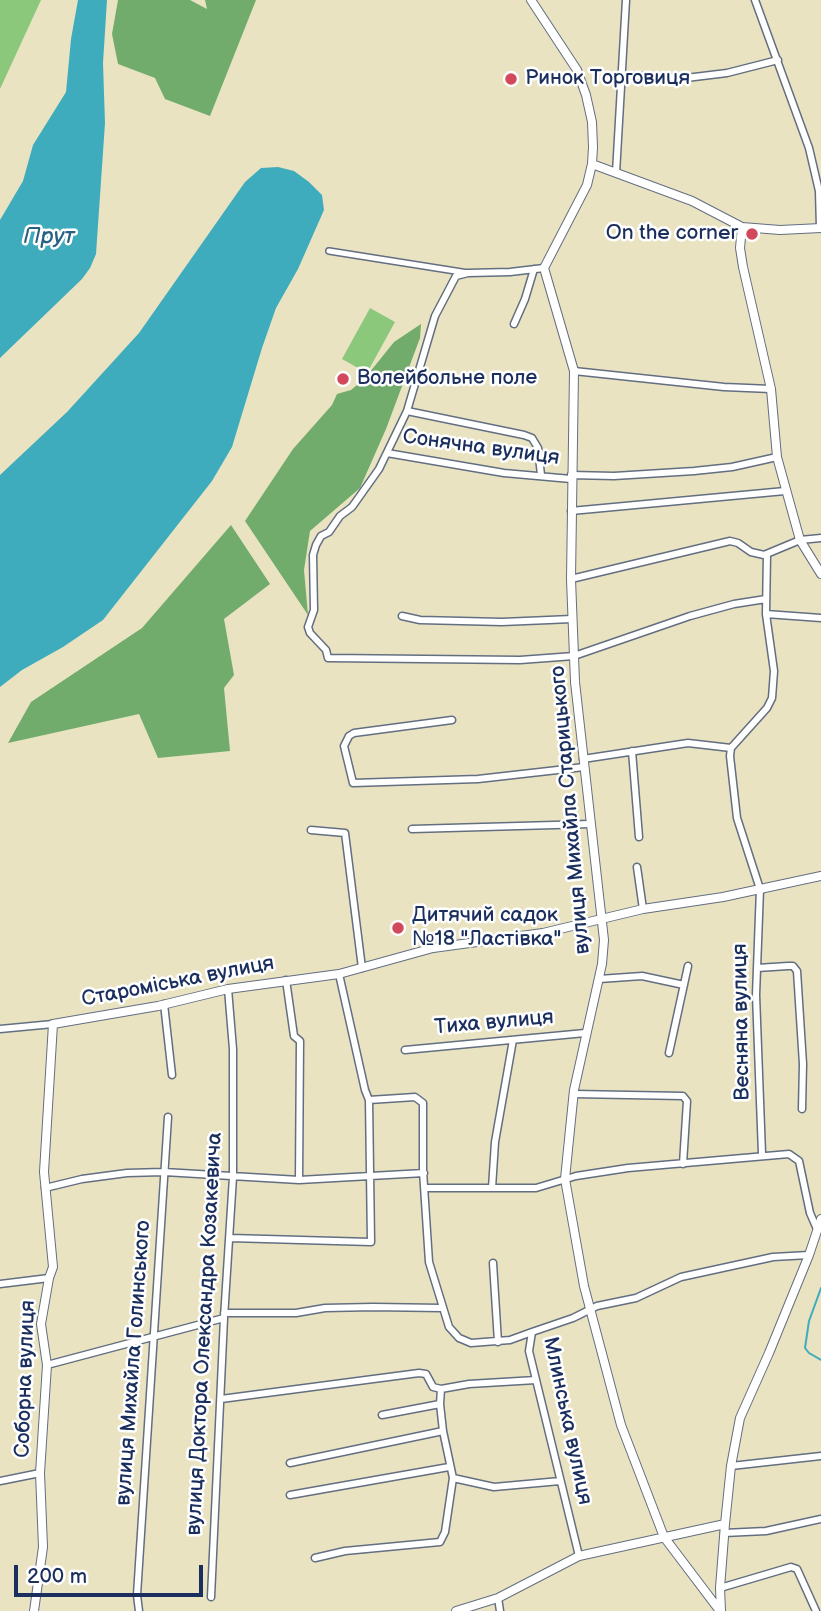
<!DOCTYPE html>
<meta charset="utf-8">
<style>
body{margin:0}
#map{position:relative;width:821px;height:1611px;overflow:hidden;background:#e9e3c2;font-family:"Balsamiq Sans",sans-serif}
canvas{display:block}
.scale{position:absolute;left:14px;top:1565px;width:189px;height:32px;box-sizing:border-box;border:4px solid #1b2f5e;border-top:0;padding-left:9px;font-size:21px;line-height:24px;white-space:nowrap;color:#1b2f5e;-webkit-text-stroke:5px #fff;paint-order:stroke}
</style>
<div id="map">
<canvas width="821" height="1611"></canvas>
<div class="scale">200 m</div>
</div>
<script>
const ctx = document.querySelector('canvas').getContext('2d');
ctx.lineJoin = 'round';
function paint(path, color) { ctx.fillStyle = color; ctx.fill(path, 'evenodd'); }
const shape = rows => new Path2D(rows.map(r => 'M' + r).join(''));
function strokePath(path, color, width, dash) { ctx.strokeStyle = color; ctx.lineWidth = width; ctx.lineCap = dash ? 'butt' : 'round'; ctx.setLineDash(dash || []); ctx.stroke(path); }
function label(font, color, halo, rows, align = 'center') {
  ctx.font = font + ' "Balsamiq Sans",sans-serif'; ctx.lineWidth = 5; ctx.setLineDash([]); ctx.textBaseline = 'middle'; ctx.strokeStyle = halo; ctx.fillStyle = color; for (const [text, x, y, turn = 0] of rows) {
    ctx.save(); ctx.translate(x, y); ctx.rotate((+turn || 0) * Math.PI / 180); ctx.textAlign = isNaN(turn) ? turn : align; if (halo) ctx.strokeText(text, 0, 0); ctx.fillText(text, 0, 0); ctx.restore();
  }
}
const green = shape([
 [0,0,41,0,0,89],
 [370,308,395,322,367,373,342,359]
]);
const forest = shape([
 [118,0,190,0,207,9,205,0,256,0,210,116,165,99,155,78,118,64,112,34],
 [421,324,420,338,386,429,360,488,310,531,304,570,308,615,245,521,293,449,332,405,337,394,351,390,365,378,394,342],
 [231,525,270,584,224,619,234,675,224,688,230,751,158,758,139,714,8,743,31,702,142,628]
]);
const water = shape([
 [78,0,107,0,103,63,105,123,96,254,90,268,82,279,0,358,0,220,23,181,33,145,66,92,71,39],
 [278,167,294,171,309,182,322,195,324,210,298,269,276,308,262,348,232,447,212,481,103,620,63,647,22,670,0,687,0,475,67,412,139,333,245,182,261,168]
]);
const stream = shape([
 [821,1288,809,1321,805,1348,809,1353,821,1360]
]);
const pedestrian = shape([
 [329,251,468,273]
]);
const minor = shape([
 [755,0,809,148,819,191,820,228],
 [621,75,686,78,727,73,778,60],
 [616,173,626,0],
 [544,268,510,272,468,273,456,276,435,316,407,411,379,469,352,507,340,516,329,532,321,536,316,545,313,555,314,610,308,627,310,633,326,650,328,658,520,660,574,656,690,616,734,604,766,599],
 [514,324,525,299,534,269],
 [574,371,724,387,771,389],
 [407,411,524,435,532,438,538,448,541,475],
 [387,453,504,473,571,479],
 [571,475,614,476,694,471,732,467,777,457],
 [571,511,785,491],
 [571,579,730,541,738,543,751,552,764,555,800,540,821,538],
 [766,614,821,618],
 [402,616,420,620,502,622,572,619],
 [452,720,354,733,349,736,344,746,353,783,478,779,584,767],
 [632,751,639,837],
 [583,759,688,743,731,748],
 [412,829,590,824],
 [311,830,345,833,362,968],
 [637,867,643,909],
 [757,968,788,966,793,966,797,971,803,1064,802,1109],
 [339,974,365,1090,369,1100,415,1097,423,1103,423,1171,429,1262,449,1327,459,1338,471,1343,510,1340,532,1332,529,1351,579,1556],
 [599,979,642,976,684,985],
 [286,980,294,1036,300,1041,299,1180],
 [164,1004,172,1075],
 [0,1029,53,1024],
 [405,1050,585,1033],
 [669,1053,688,966],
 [574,1094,683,1096,687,1101,683,1164],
 [762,1154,756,995,760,889,737,818,730,756,731,748,767,708,772,698,774,671,766,614,767,554],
 [45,1188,82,1179,127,1173,164,1172,299,1180,424,1173],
 [426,1188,536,1188,576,1176,628,1168,789,1154,799,1161,810,1213,817,1229],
 [492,1188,495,1142,513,1040],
 [230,1238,371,1242,369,1100],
 [493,1263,498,1342],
 [0,1284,49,1278],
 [224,1313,296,1313,325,1308,373,1307,442,1308],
 [532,1332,573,1318,597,1306,636,1298,681,1277,773,1257,809,1255],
 [47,1365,224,1318],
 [441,1389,440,1404,443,1431,453,1478,494,1487,560,1481],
 [441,1389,469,1384,536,1380],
 [221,1399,419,1373,426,1374,433,1387,441,1389],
 [382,1415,440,1404],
 [290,1463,443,1431],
 [731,1466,821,1456],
 [0,1481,40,1473],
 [290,1495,449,1467],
 [724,1533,766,1531,821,1519],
 [315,1558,345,1551,440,1542,445,1532,453,1478],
 [720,1588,791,1567,797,1569,816,1611],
 [211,1597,224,1318,233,1177,233,1049,228,989],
 [498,1598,500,1611],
 [139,1611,137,1595,168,1117]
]);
const tertiary = shape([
 [531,0,577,70,586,95,592,122,593,147,592,164,587,185,544,268,574,371,571,579,575,682,604,940,602,964,574,1090,565,1179,584,1286,621,1425,664,1537,720,1611],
 [592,164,692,201,742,227,780,230,821,228],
 [742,227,740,248,743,267,771,389,777,457,800,540,821,574],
 [34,1611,43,1547,40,1473,47,1365,41,1324,49,1278,53,1267,44,1172,53,1024,158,1006,228,989,339,974,433,948,543,933,643,909,723,897,821,876],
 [456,1611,498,1598,579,1556,725,1524],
 [721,1611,720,1588,725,1524,731,1466,740,1418,769,1353,809,1255,821,1219]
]);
const markers = [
 [511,79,7,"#d1495b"],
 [752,234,7,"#d1495b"],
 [343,379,7,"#d1495b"],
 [398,928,7,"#d1495b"]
];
const poiNames = [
 ["Ринок Торговиця",525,79],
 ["On the corner",738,234,"right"],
 ["Волейбольне поле",357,379],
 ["Дитячий садок",412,916],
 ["№18 \"Ластівка\"",412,940]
];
const streetNames = [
 ["Сонячна вулиця",481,448,8],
 ["вулиця Михайла Старицького",571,810,-95],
 ["Староміська вулиця",178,982,-11],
 ["Весняна вулиця",742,1022,-91],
 ["Тиха вулиця",494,1023,-5],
 ["вулиця Доктора Олександра Козакевича",205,1334,-87],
 ["вулиця Михайла Голинського",134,1363,-86],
 ["Соборна вулиця",26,1379,-88],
 ["Млинська вулиця",567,1421,78]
];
const waterNames = [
 ["Прут",49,237]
];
paint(green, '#8cc87c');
paint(forest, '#71ac6c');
paint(water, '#3facbd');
strokePath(stream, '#3facbd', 2);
strokePath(pedestrian, '#636e81', 8);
strokePath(minor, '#636e81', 9);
strokePath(tertiary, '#636e81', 10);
strokePath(pedestrian, '#fff', 5);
strokePath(minor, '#fff', 6);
strokePath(tertiary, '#fff', 8);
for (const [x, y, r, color] of markers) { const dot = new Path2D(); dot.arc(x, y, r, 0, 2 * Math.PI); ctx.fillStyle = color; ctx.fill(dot); strokePath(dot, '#fff', 2.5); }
label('21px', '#1b2f5e', '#fff', poiNames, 'left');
label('21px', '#1b2f5e', '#fff', streetNames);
label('italic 23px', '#296184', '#fff', waterNames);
</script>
